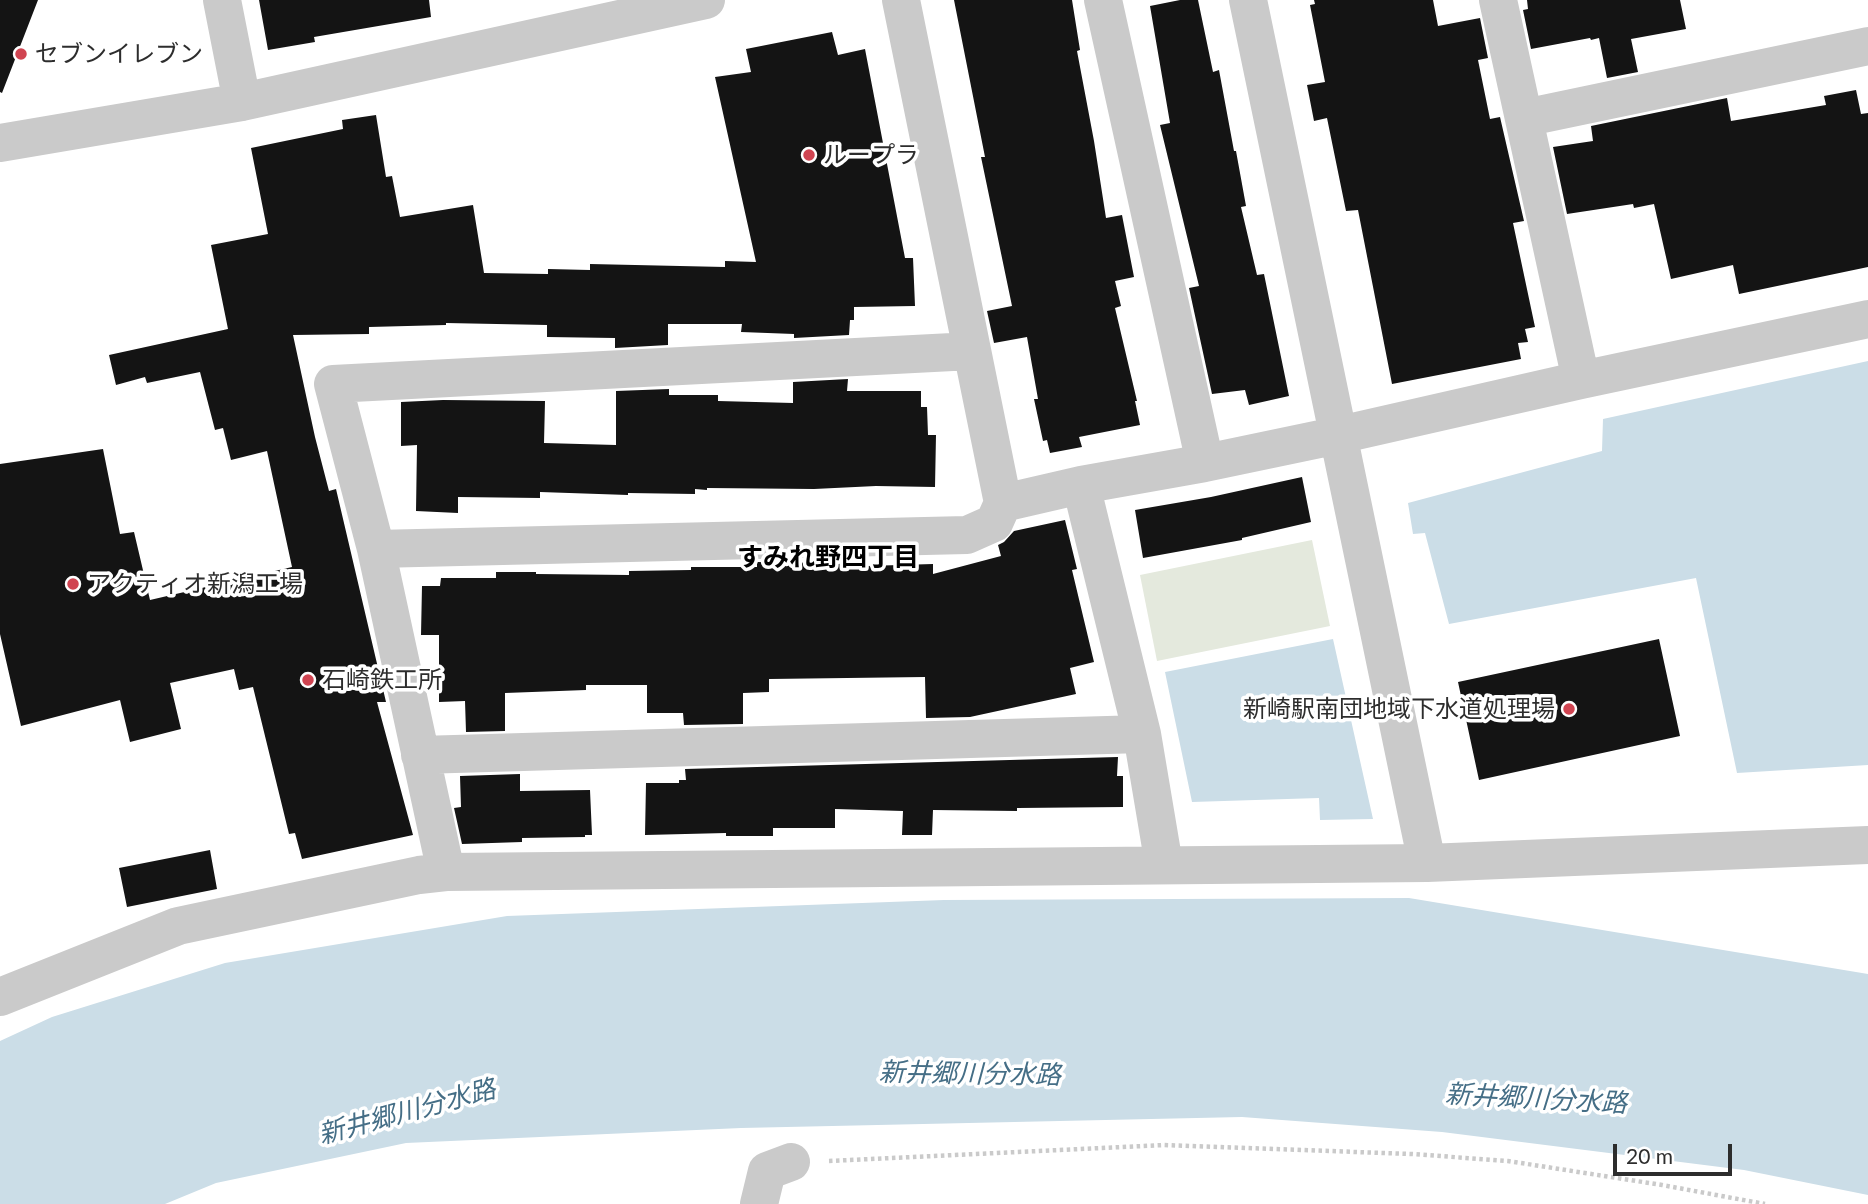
<!DOCTYPE html>
<meta charset="utf-8">
<style>
body{margin:0}
#map{position:relative;width:1868px;height:1204px;overflow:hidden;background:#fff;font-family:Lato,sans-serif}
canvas{display:block}
.scale{position:absolute;left:1613px;top:1144px;width:119px;height:32px;box-sizing:border-box;border:4px solid #2d2d2d;border-top:0;padding-left:9px;font-size:21px;line-height:24px;white-space:nowrap;color:#2d2d2d;-webkit-text-stroke:5px #fff;paint-order:stroke}
</style>
<div id="map">
<canvas width="1868" height="1204"></canvas>
<div class="scale">20 m</div>
</div>
<script>
const ctx = document.querySelector('canvas').getContext('2d');
ctx.lineJoin = 'round';
function paint(path, color) { ctx.fillStyle = color; ctx.fill(path, 'evenodd'); }
const shape = rows => new Path2D(rows.map(r => 'M' + r).join(''));
function strokePath(path, color, width, dash) { ctx.strokeStyle = color; ctx.lineWidth = width; ctx.lineCap = dash ? 'butt' : 'round'; ctx.setLineDash(dash || []); ctx.stroke(path); }
function label(font, color, halo, rows, align = 'center') {
  ctx.font = font + ' Lato,"Noto Sans JP",sans-serif'; ctx.lineWidth = 7; ctx.setLineDash([]); ctx.textBaseline = 'middle'; ctx.strokeStyle = halo; ctx.fillStyle = color; for (const [text, x, y, turn = 0] of rows) {
    ctx.save(); ctx.translate(x, y); ctx.rotate((+turn || 0) * Math.PI / 180); ctx.textAlign = isNaN(turn) ? turn : align; if (halo) ctx.strokeText(text, 0, 0); ctx.fillText(text, 0, 0); ctx.restore();
  }
}
const green = shape([
 [1312,540,1330,626,1157,661,1140,575]
]);
const water = shape([
 [1868,361,1868,765,1737,773,1696,578,1449,624,1425,533,1413,534,1408,503,1602,451,1603,419],
 [1333,639,1373,819,1320,820,1319,798,1192,802,1165,672],
 [1409,898,1868,974,1868,1195,1744,1170,1442,1132,1242,1117,741,1128,406,1143,216,1183,165,1204,0,1204,0,1041,52,1017,225,963,507,916,944,900]
]);
const building = shape([
 [0,0,38,0,2,93,0,92],
 [259,0,429,0,431,17,314,37,315,42,268,50],
 [954,0,1072,0,1080,50,1077,51,1094,141,1106,218,1122,215,1134,277,1115,281,1121,306,1115,308,1137,401,1135,401,1140,425,1079,437,1082,447,1050,453,1047,440,1043,441,1034,399,1038,399,1027,337,994,343,987,311,1012,306,981,157,985,157],
 [1180,0,1198,0,1213,72,1219,70,1234,151,1236,151,1246,206,1241,207,1257,275,1264,274,1289,396,1249,405,1245,390,1212,394,1189,288,1199,286,1160,125,1170,123,1150,6],
 [1314,0,1433,0,1438,26,1480,18,1488,58,1478,60,1490,119,1500,117,1524,221,1513,223,1535,327,1525,329,1528,342,1518,343,1521,359,1392,384,1358,210,1346,211,1327,118,1314,121,1307,85,1325,82,1310,5,1315,4],
 [1527,0,1680,0,1686,29,1631,39,1638,72,1607,78,1599,38,1591,40,1590,38,1531,49,1523,10,1528,9],
 [832,32,838,55,865,49,905,258,913,258,915,306,854,307,854,320,850,320,849,335,794,338,794,334,741,332,742,324,668,324,668,345,615,348,615,338,547,337,547,325,446,323,446,325,369,327,369,334,293,335,315,437,329,491,336,489,386,702,377,702,413,835,302,859,295,833,289,834,253,687,239,690,234,669,170,683,181,729,130,742,120,700,21,726,0,634,0,464,103,449,120,534,134,532,150,600,292,567,267,451,231,460,223,428,215,430,200,372,147,383,145,377,116,385,109,355,228,329,211,245,268,234,251,148,343,129,342,120,376,115,386,177,392,176,400,217,473,205,484,273,548,274,548,269,590,270,590,264,725,267,725,261,756,262,715,77,751,72,746,49],
 [1856,90,1861,114,1868,113,1868,267,1739,294,1733,265,1671,279,1654,204,1634,208,1633,204,1567,214,1553,147,1593,141,1591,126,1727,98,1731,121,1826,105,1824,96],
 [848,379,847,391,921,391,921,407,927,407,928,435,936,435,935,487,876,486,814,489,707,488,707,490,695,489,695,494,628,493,628,495,540,492,540,498,458,497,458,513,416,511,417,445,401,446,401,402,443,400,545,401,544,443,616,445,616,391,669,389,669,395,718,395,718,401,793,403,793,382],
 [1302,477,1311,522,1242,538,1242,540,1143,558,1135,510,1211,497],
 [1065,520,1077,569,1072,570,1094,662,1070,668,1076,694,970,717,926,718,925,677,769,679,769,692,743,693,743,724,684,725,683,713,647,713,647,685,586,685,586,690,505,693,505,731,466,732,465,701,439,702,439,635,421,635,422,586,440,586,441,578,496,578,496,572,536,572,536,574,629,575,629,571,691,570,691,567,757,567,757,562,833,563,834,560,866,559,866,566,933,564,933,574,1001,556,998,545,1004,542,1014,531],
 [1659,639,1680,736,1479,780,1458,682],
 [1118,757,1117,776,1123,776,1123,807,1017,808,1017,811,933,810,932,835,902,835,903,811,835,809,835,828,773,828,773,836,726,836,726,833,645,835,646,783,679,783,679,780,686,780,685,769],
 [520,774,520,791,590,790,592,835,585,835,585,837,522,838,522,842,462,844,454,808,461,807,460,776],
 [210,850,217,889,127,907,119,868]
]);
const path = shape([
 [829,1161,1164,1145,1412,1154,1508,1161,1662,1185,1765,1204]
]);
const minor = shape([
 [222,0,242,102],
 [1103,0,1205,463],
 [1248,0,1427,863],
 [1498,0,1581,380],
 [1524,118,1868,46],
 [0,143,242,102,706,0],
 [1081,485,1142,734,1164,865],
 [1003,503,1081,485,1205,463,1339,435,1581,380,1868,319],
 [376,549,967,535,994,523,1003,503,901,0],
 [420,755,1142,734],
 [446,872,376,549,333,384,972,351],
 [0,997,178,926,419,875,446,872,1427,863,1868,845],
 [759,1204,767,1171,791,1162]
]);
const markers = [
 [21,54,7,"#d04451"],
 [809,155,7,"#d04451"],
 [73,584,7,"#d04451"],
 [308,680,7,"#d04451"],
 [1569,709,7,"#d04451"]
];
const poiNames = [
 ["セブンイレブン",35,54],
 ["ループラ",823,155],
 ["アクティオ新潟工場",87,584],
 ["石崎鉄工所",322,680],
 ["新崎駅南団地域下水道処理場",1555,709,"right"]
];
const neighbourhoodNames = [
 ["すみれ野四丁目",828,558]
];
const waterNames = [
 ["新井郷川分水路",970,1074,1],
 ["新井郷川分水路",1536,1099,3],
 ["新井郷川分水路",407,1112,-15]
];
paint(green, '#e4e9dd');
paint(water, '#cbdde7');
paint(building, '#141414');
strokePath(path, '#cacaca', 4.5, [3.5, 3.5]);
strokePath(minor, '#cacaca', 38);
for (const [x, y, r, color] of markers) { const dot = new Path2D(); dot.arc(x, y, r, 0, 2 * Math.PI); ctx.fillStyle = color; ctx.fill(dot); strokePath(dot, '#fff', 2.5); }
label('24px', '#2d2d2d', '#fff', poiNames, 'left');
label('bold 26px', '#000', '#fff', neighbourhoodNames);
label('italic 26px', '#456e86', '#fff', waterNames);
</script>
